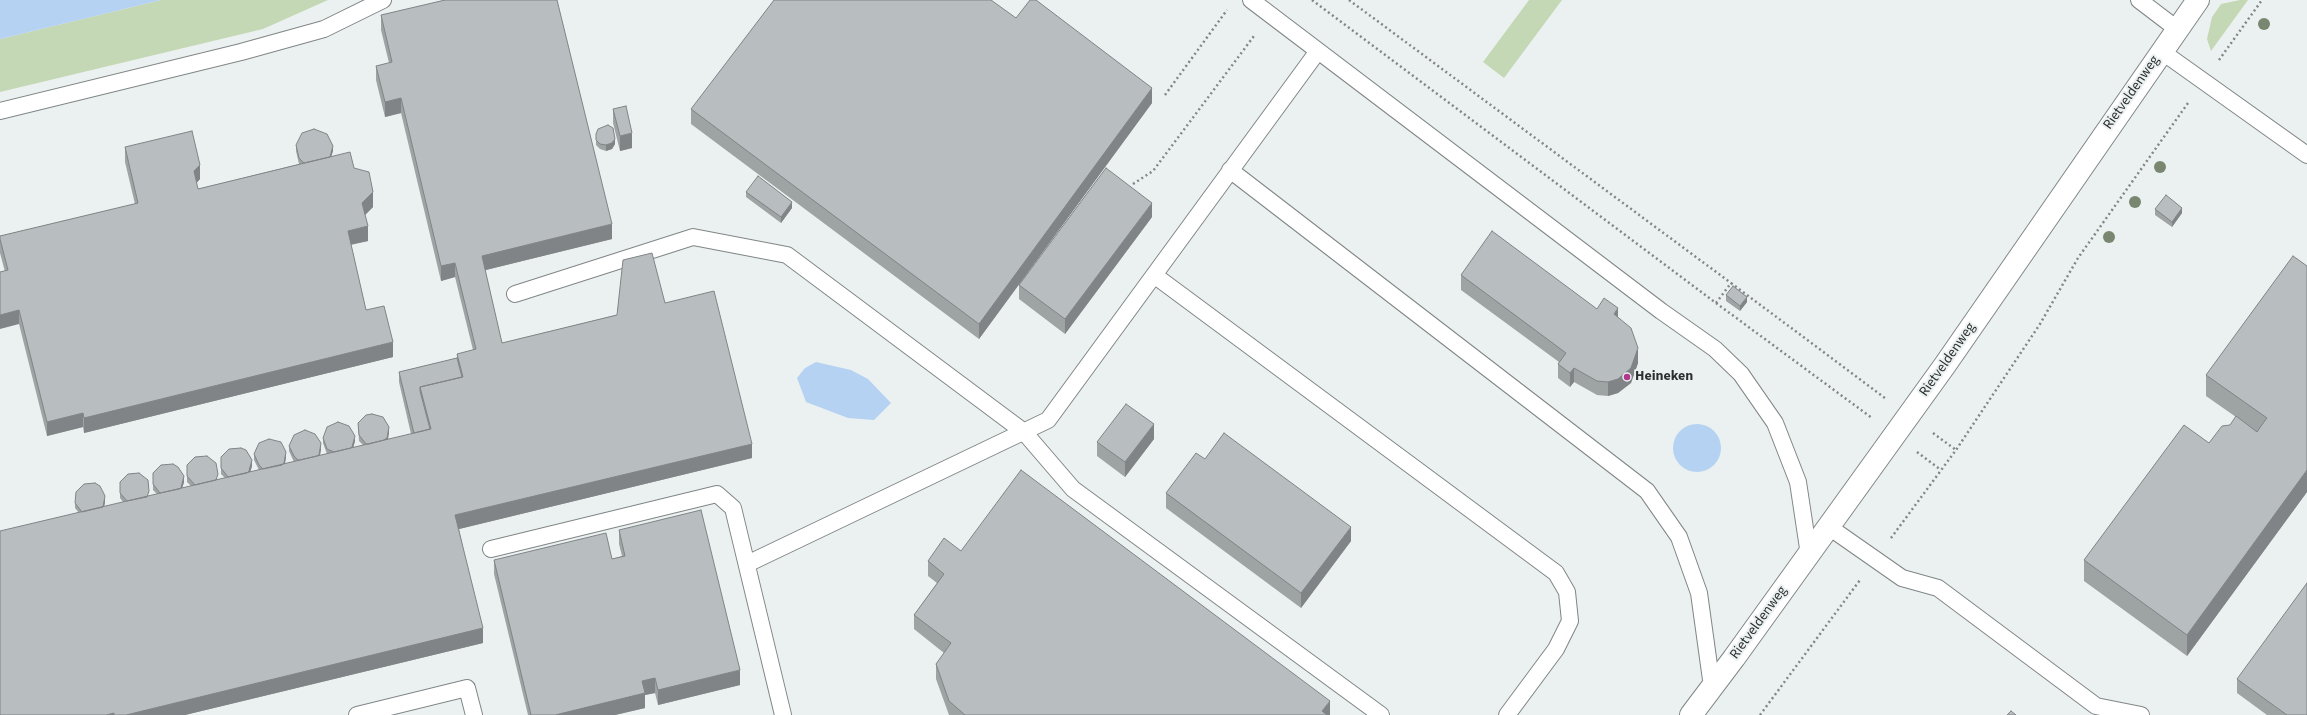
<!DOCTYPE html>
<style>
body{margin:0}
canvas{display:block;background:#ebf1f0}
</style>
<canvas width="2307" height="715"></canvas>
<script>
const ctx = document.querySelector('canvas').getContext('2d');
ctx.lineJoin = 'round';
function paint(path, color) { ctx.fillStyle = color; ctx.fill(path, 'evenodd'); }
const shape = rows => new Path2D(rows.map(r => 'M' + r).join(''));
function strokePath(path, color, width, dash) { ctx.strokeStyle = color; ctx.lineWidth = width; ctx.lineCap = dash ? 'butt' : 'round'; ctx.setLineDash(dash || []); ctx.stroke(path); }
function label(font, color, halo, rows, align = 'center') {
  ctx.font = font + ' "Source Sans 3",sans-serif'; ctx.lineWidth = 4; ctx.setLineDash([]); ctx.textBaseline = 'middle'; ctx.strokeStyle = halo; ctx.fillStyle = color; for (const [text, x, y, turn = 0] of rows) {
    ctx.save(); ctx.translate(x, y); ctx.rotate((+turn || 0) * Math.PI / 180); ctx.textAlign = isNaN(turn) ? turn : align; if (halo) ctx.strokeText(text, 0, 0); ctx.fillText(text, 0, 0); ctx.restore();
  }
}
const green = shape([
 [161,0,328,0,263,29,0,92,0,39],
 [1529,0,1562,0,1504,78,1483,62],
 [2240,0,2248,0,2211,51,2207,39,2212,17,2221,4]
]);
const water = shape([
 [0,0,161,0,0,39],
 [816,362,851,370,868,379,891,403,874,420,848,418,806,402,797,378,805,368],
 '1673 448a24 24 0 1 1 48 0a24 24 0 1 1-48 0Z'
]);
const path = shape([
 [1312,0,1716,303,1731,283,1885,398],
 [1349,0,1731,283],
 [2219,60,2262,0],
 [1165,95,1227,10],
 [1133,184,1153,171,1254,36],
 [1716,303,1872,418],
 [1933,433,1956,450],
 [1917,452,1941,470],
 [1891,538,1956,450,2040,324,2078,258,2188,103],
 [1760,715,1860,580]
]);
const service = shape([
 [1251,0,1661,311,1715,349,1741,374,1775,423,1798,482,1809,555],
 [2139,0,2177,29],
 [2161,51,2307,155],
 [0,111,241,52,324,29,383,0],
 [1230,170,1647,491,1679,537,1699,593,1712,687],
 [1154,275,1556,573,1567,592,1570,621,1556,649,1507,715],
 [515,294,693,237,787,255,1024,432,1073,489,1381,715],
 [1829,527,1902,578,1938,588,2096,706,2141,715],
 [491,549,717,494,733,508,783,715],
 [747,564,1048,420,1318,51],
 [357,715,467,688,474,715]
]);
const tertiary = shape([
 [1691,715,1734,658,1945,365,2198,0]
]);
const trees = [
 [2264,24],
 [2160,167],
 [2135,202],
 [2109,237]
];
const wall = shape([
 [381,15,612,239,485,270,502,343,665,303,752,458,459,529,483,643,185,715,0,715,79,513,75,508,75,503,105,502,104,507,123,502,120,498,120,482,149,496,157,494,153,490,153,473,184,482,182,488,191,486,187,482,187,465,218,480,225,478,221,474,221,457,252,466,250,472,259,470,254,460,254,454,286,457,285,464,294,462,289,451,289,446,321,449,320,456,327,454,323,443,323,438,355,441,353,448,363,445,359,441,358,423,389,432,388,440,411,434,399,382,399,372,457,358,457,354,473,350,455,277,441,281,401,113,385,117,376,80,376,66,389,63,381,30],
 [1016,18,1152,103,979,339,691,124,691,109],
 [613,109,632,148,620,151,613,123],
 [596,134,615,144,612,149,606,151,600,149,596,145],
 [296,145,333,151,331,156,354,168,373,207,365,215,368,241,351,245,366,310,393,357,84,433,83,427,47,436,19,324,0,253,0,236,135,204,125,162,125,147,200,179,196,183,198,189,299,164,296,151],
 [746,192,792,208,781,223,746,197],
 [2155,209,2182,213,2172,227,2155,215],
 [1152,217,1065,334,1019,299,1019,285],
 [2307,266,2307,492,2187,656,2084,581,2084,560,2209,443,2230,425,2236,417,2206,396,2206,375],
 [1461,275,1597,309,1618,317,1638,363,1631,383,1618,393,1608,396,1597,395,1574,382,1570,387,1558,378,1558,364,1559,362,1461,290],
 [1726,295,1747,302,1740,311,1726,301],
 [1154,439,1125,477,1097,456,1097,442],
 [1166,493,1351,541,1301,608,1166,508],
 [619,530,740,685,658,705,655,693,645,695,645,708,615,715,528,715,494,574,494,560,612,559,622,556,619,544],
 [961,551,1330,715,949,715,936,679,936,664,944,653,914,629,914,615,937,583,928,576,928,561],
 [2237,679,2307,715,2267,715,2237,693]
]);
const shadedWall = shape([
 [1152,88,1152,103,979,339,979,324],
 [401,98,401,113,385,117,385,102],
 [632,133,632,148,620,151,620,136],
 [615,139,615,144,612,149,606,151,606,145],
 [333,146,333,151,329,164,318,171],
 [200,165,200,179,194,186,194,171],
 [373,192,373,207,362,218,362,203],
 [792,202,792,208,781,223,781,217],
 [1152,203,1152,217,1065,334,1065,319],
 [2182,208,2182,213,2172,227,2172,222],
 [612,224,612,239,482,271,482,256],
 [368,226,368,241,348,245,348,231],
 [455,263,455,277,441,281,441,266],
 [1747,297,1747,302,1740,311,1740,306],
 [1618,308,1618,323,1614,314],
 [19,310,19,324,0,329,0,315],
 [393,342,393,357,84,433,84,418],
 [1638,348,1638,363,1631,383,1618,393,1608,396,1608,382],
 [1574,368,1574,382,1570,387,1570,373],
 [83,413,83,427,47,436,47,422],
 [1154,424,1154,439,1125,477,1125,462],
 [389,427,389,432,387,444,377,450],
 [355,436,355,441,352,452,349,457],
 [321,443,321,449,319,460,310,467],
 [752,444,752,458,455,530,455,515],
 [286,452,286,457,284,468,275,475],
 [252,460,252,466,249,477,240,478],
 [2307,470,2307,492,2187,656,2187,635],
 [184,476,184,482,181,493,172,500],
 [105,496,105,502,103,512,94,519],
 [1351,527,1351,541,1301,608,1301,593],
 [483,628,483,643,185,715,126,715],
 [740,670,740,685,658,705,658,690],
 [655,678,655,693,645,695,645,708,615,715,555,715,642,681],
 [1330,701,1330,715,1322,715,1322,711],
 [114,713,114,715,106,715]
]);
const building = shape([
 [445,0,557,0,612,224,482,256,502,343,617,315,623,260,652,253,665,303,714,291,752,444,455,515,483,628,126,715,114,715,114,713,106,715,0,715,0,531,431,429,420,387,463,377,457,354,476,349,455,263,441,266,401,98,385,102,376,66,392,62,381,15,445,0],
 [774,0,991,0,1016,18,1030,0,1036,0,1152,88,979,324,691,109,774,0],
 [626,106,632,133,620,136,613,109,626,106],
 [608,125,613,128,615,139,612,143,606,145,600,144,596,140,596,134,598,129,608,125],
 [314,129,327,134,333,146,330,157,304,163,299,158,296,145,302,133,314,129],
 [192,131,200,165,194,171,198,189,350,152,354,168,369,172,373,192,362,203,368,226,348,231,366,310,384,306,393,342,84,418,83,413,47,422,19,310,0,315,0,272,8,270,0,239,0,236,138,203,125,147,192,131],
 [1106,168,1152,203,1065,319,1019,285,1106,168],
 [758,176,792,202,781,217,746,192,758,176],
 [2166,195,2182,208,2172,222,2155,209,2166,195],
 [1492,231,1597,309,1604,298,1618,308,1614,314,1631,328,1638,348,1631,368,1618,379,1608,382,1597,381,1574,368,1570,373,1558,364,1566,353,1461,275,1492,231],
 [2293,256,2307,266,2307,470,2187,635,2084,560,2184,425,2209,443,2222,426,2230,425,2236,416,2257,432,2261,426,2267,418,2206,375,2293,256],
 [1733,286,1747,297,1740,306,1726,295,1733,286],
 [457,358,462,377,420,387,420,391,430,429,414,433,399,372,457,358],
 [1126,404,1154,424,1125,462,1097,442,1126,404],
 [372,414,383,417,389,427,387,438,384,440,369,444,366,444,359,435,358,423,366,415,372,414],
 [338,422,349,426,355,436,352,447,351,448,334,452,327,449,323,438,327,427,338,422],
 [305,430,315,434,321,443,319,455,317,456,300,460,298,460,294,456,289,446,294,435,305,430],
 [1224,433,1351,527,1301,593,1166,493,1196,453,1205,459,1224,433],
 [269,439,281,442,286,452,284,463,282,465,263,469,259,465,254,454,259,443,269,439],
 [241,448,246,450,252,460,249,471,247,473,228,477,221,468,221,457,229,449,241,448],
 [207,456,216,463,218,474,216,480,195,485,187,476,187,465,195,457,207,456],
 [173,464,178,467,184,476,181,488,179,489,160,493,153,484,153,473,161,465,173,464],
 [1021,470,1330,701,1322,711,1327,715,965,715,949,701,936,664,951,643,914,615,944,574,928,561,944,538,961,551,1021,470],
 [139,473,148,480,149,491,147,497,127,501,120,493,120,482,128,474,139,473],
 [95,483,100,486,105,496,103,507,82,512,75,503,76,492,84,484,95,483],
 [701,510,740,670,658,690,655,678,642,681,645,693,555,715,531,715,494,560,606,533,612,559,625,556,619,530,701,510],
 [2307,583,2307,715,2287,715,2237,679,2307,583],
 [2011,711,2016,715,2007,715,2011,711]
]);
const markers = [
 [1627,377,4,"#b1388c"]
];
const streetNames = [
 ["Rietveldenweg",2132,93,-55],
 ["Rietveldenweg",1948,360,-55],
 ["Rietveldenweg",1759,623,-54]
];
const poiNames = [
 ["Heineken",1635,377]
];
paint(green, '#c4d8b5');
paint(water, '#b5d2f3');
strokePath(service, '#818686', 18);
strokePath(tertiary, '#818686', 24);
strokePath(path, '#838686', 2.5, [2, 3]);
strokePath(service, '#fff', 16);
strokePath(tertiary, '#fff', 22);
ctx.fillStyle = '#7a8770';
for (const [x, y] of trees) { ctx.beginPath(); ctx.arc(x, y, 6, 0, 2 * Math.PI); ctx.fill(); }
paint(wall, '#9ea3a4');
paint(shadedWall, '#818486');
paint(building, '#b8bdbf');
strokePath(building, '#818486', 1);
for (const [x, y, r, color] of markers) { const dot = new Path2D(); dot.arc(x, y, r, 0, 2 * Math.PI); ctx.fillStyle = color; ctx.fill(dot); strokePath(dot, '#ebf1f0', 1.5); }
label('14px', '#2d2f2f', '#ebf1f0', streetNames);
label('bold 14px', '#2d2f2f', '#ebf1f0', poiNames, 'left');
</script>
